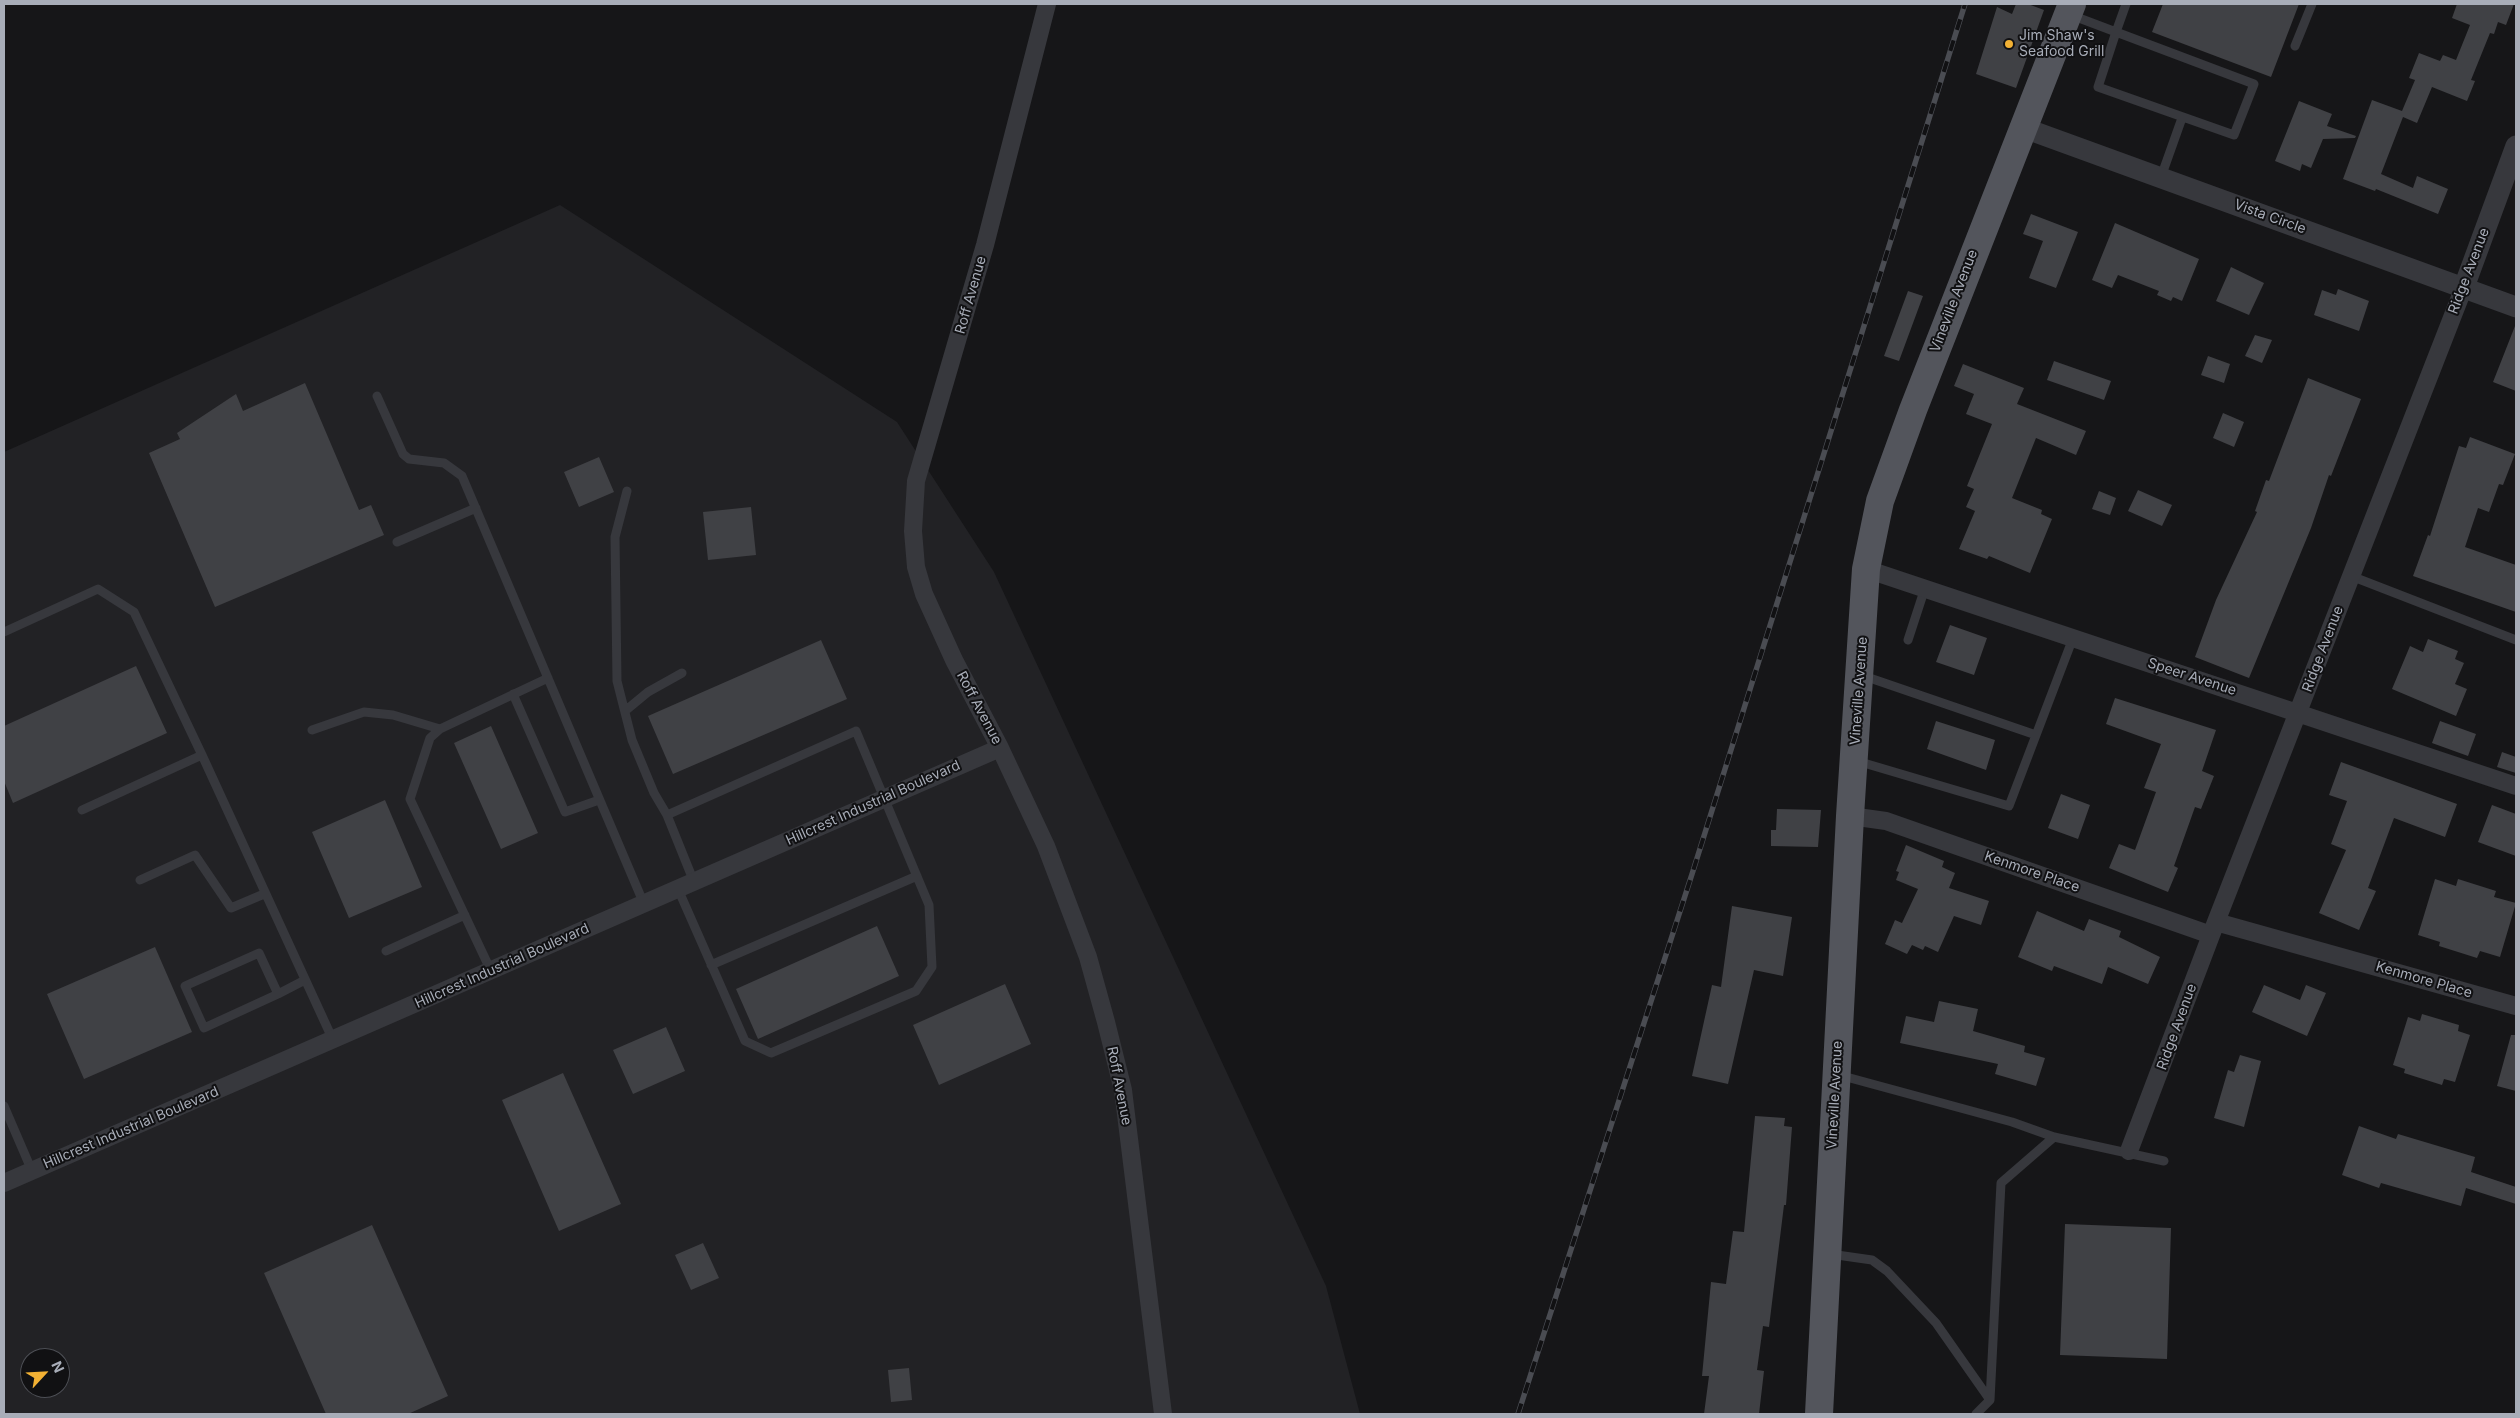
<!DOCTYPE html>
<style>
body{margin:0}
#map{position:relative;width:2520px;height:1418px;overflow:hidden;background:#161618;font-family:Inter,sans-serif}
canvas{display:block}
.frame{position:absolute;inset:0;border:5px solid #a8adb8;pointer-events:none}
.north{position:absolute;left:20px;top:1348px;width:50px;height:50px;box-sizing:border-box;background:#111113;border:1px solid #4d4f55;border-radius:50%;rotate:65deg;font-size:14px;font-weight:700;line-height:20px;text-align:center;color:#a8adb8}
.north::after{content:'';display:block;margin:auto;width:18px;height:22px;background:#f2b134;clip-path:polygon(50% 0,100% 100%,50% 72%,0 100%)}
</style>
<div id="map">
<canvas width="2520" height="1418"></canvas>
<div class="frame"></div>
<div class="north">N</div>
</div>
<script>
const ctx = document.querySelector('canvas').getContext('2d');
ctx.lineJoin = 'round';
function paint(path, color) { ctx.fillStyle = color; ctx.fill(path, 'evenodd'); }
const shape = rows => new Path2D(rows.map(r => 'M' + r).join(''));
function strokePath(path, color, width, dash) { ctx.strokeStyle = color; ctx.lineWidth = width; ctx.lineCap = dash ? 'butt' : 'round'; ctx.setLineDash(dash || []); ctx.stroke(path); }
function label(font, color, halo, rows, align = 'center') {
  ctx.font = font + ' Inter,sans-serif'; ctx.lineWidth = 4; ctx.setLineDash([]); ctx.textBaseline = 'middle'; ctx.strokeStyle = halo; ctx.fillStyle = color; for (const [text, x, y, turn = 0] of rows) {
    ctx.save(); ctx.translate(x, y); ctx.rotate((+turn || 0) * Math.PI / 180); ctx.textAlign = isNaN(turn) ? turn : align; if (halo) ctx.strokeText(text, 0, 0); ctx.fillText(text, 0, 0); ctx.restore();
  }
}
const built = shape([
 [560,205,897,422,994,572,1326,1286,1360,1414,4,1414,4,452],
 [30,1358,60,1358,60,1388,30,1388]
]);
const building = shape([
 [2016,4,2028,4,2044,10,2016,88,1976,74,1997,7,2012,14],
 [2163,4,2299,4,2271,77,2152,32],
 [2457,4,2514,4,2506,25,2498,22,2494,34,2490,33,2471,80,2475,81,2467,101,2432,87,2417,123,2403,117,2381,174,2413,188,2417,176,2448,189,2438,214,2376,189,2375,191,2343,179,2372,100,2402,111,2415,80,2409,78,2419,53,2440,61,2443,55,2456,60,2470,25,2452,18],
 [2299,101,2332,114,2327,126,2356,136,2355,138,2323,139,2311,168,2302,164,2300,171,2275,161],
 [2031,214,2078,232,2056,288,2029,278,2043,241,2023,234],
 [2115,223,2199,259,2182,301,2173,297,2171,301,2157,295,2159,291,2118,275,2112,288,2092,280],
 [2231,267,2264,283,2249,315,2216,301],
 [2338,289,2369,301,2359,331,2314,315,2322,290,2336,295],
 [1908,291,1923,296,1899,361,1884,356],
 [2515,326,2516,326,2516,391,2493,382],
 [2255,335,2272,340,2262,363,2245,356],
 [2208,356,2230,364,2224,383,2201,375],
 [2054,361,2111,381,2104,400,2047,380],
 [1963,364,2024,388,2017,404,2086,431,2076,455,2036,438,2012,498,2042,510,2041,514,2052,519,2030,573,1989,556,1987,559,1959,549,1975,511,1966,507,1974,489,1967,486,1992,424,1966,414,1974,394,1954,386],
 [2308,378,2361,399,2331,476,2329,475,2311,528,2249,678,2195,657,2216,600,2257,512,2255,511,2266,480,2269,481],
 [305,383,359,510,371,505,384,535,215,607,149,453,180,439,177,433,236,394,243,411],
 [2223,413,2244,422,2234,447,2213,438],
 [2470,437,2515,454,2503,485,2499,484,2489,512,2478,508,2465,547,2516,565,2516,612,2413,576,2428,535,2430,536,2459,446,2466,448],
 [599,457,614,492,579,507,564,472],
 [2138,490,2172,505,2162,526,2128,511],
 [2099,491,2116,498,2110,515,2092,509],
 [751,507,756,555,708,560,703,512],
 [1950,625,1987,638,1974,675,1936,662],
 [2428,639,2458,651,2455,659,2464,663,2455,684,2467,689,2456,716,2392,689,2410,646,2423,652],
 [821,640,847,699,673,774,648,716],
 [136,666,167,733,13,803,4,781,4,726],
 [2115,698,2216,730,2202,771,2214,776,2201,809,2195,807,2174,866,2178,868,2168,892,2109,868,2119,844,2135,850,2156,792,2144,788,2161,744,2106,724],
 [1936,721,1995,740,1986,770,1927,749],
 [2440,721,2476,734,2468,756,2432,743],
 [491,726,538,833,501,849,454,743],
 [2502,752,2516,757,2516,773,2497,767],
 [2341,762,2457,804,2445,837,2394,818,2368,888,2376,891,2359,930,2319,913,2346,850,2331,844,2347,801,2329,795],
 [2061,794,2090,805,2078,839,2048,828],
 [385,800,422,887,349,918,312,832],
 [2492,805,2516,814,2516,856,2478,842],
 [1777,809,1821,810,1818,847,1771,846,1771,830,1776,830],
 [1906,845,1944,861,1942,867,1955,873,1949,888,1989,901,1981,925,1954,916,1938,952,1925,946,1923,950,1912,945,1907,954,1885,944,1895,920,1902,923,1918,889,1896,880,1899,872,1896,871],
 [2435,879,2456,886,2458,879,2496,891,2494,897,2516,903,2500,957,2480,951,2477,958,2439,946,2440,942,2418,935],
 [1732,906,1792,917,1783,976,1754,970,1728,1084,1692,1076,1712,985,1721,987],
 [2037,911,2084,931,2089,919,2121,931,2119,937,2160,957,2148,984,2108,967,2102,984,2054,966,2052,971,2018,957],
 [877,926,899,976,758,1039,736,989],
 [155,947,192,1032,84,1079,47,994],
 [1005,984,1031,1044,939,1085,913,1025],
 [2264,985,2300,1000,2306,985,2326,993,2307,1036,2252,1012],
 [1939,1001,1978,1009,1973,1031,2025,1046,2024,1052,2045,1058,2036,1086,1995,1074,1998,1064,1900,1043,1906,1016,1934,1022],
 [2422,1014,2459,1025,2458,1031,2470,1035,2455,1082,2444,1079,2442,1085,2404,1073,2405,1069,2393,1065,2408,1017,2420,1021],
 [666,1027,685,1071,633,1094,613,1050],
 [2511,1035,2516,1035,2516,1091,2497,1086],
 [2240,1055,2261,1061,2244,1127,2214,1118,2228,1070,2234,1072],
 [563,1073,621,1204,559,1231,502,1100],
 [1755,1116,1785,1118,1784,1126,1792,1127,1786,1205,1784,1205,1769,1327,1763,1326,1757,1370,1764,1371,1759,1414,1704,1414,1709,1376,1702,1376,1711,1282,1726,1284,1733,1231,1744,1232],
 [2359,1126,2396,1139,2398,1134,2475,1157,2471,1172,2516,1187,2516,1204,2466,1188,2461,1206,2381,1183,2379,1188,2342,1175],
 [2065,1224,2171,1228,2167,1359,2060,1355],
 [372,1225,448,1396,408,1414,326,1414,264,1273],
 [703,1243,719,1278,691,1290,675,1255],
 [909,1368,912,1400,891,1402,888,1370]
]);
const service = shape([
 [2071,15,2116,32,2254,84,2234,135,2098,87,2116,32,2126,4],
 [2295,46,2312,4],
 [2161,177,2182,118],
 [377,396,403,454,409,459,444,463,462,476,644,904],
 [627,491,615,537,617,681,632,740,654,793,667,815],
 [397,542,476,508],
 [2351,576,2516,640],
 [4,632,98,589,134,612,202,755,333,1040],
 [1908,640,1925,588],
 [1861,675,2036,735],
 [513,694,565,812,599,800],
 [625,711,648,692,682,673],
 [312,730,364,712,393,715,440,729],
 [1857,761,2009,806,2073,638],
 [82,810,202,755],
 [140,880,195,855,231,908,264,894],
 [678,889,745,1041,771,1053,916,991,932,967,929,905,856,731,667,815,694,882],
 [386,951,465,915],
 [711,965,917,876],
 [491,971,410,799,430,738,440,729,548,678],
 [278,994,259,953,185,986,204,1028,278,994,305,980],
 [1839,1075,2012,1122,2054,1137,2164,1161],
 [4,1106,32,1171],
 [1830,1254,1872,1260,1887,1271,1936,1323,1990,1400],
 [1976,1414,1990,1400,2001,1183,2054,1137]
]);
const minor = shape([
 [1047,4,985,245,916,481,913,531,916,567,924,594,954,660,1000,748,1046,846,1088,957,1106,1022,1123,1090,1163,1414],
 [1866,569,2516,786],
 [1850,816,1886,821,2211,935],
 [2216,922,2516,1006],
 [2129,1151,2216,922,2464,287],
 [4,1183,1000,748]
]);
const tertiary = shape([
 [2024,128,2516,307],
 [2464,287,2516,146]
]);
const primary = shape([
 [1819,1414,1850,816,1866,569,1880,501,1913,410,2072,4]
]);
const rail = shape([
 [1518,1414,1693,871,1965,4]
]);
const markers = [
 [2009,44,5,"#f2b134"]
];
const poiNames = [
 ["Jim Shaw's",2019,36],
 ["Seafood Grill",2019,52]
];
const streetNames = [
 ["Vista Circle",2270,217,20],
 ["Ridge Avenue",2469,271,-69],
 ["Roff Avenue",971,295,-74],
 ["Vineville Avenue",1954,301,-69],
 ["Ridge Avenue",2323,649,-69],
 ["Speer Avenue",2192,677,18],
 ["Vineville Avenue",1859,691,-86],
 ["Roff Avenue",979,708,62],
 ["Hillcrest Industrial Boulevard",873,803,-24],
 ["Kenmore Place",2032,872,19],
 ["Hillcrest Industrial Boulevard",502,966,-24],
 ["Kenmore Place",2424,980,16],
 ["Ridge Avenue",2177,1027,-70],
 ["Roff Avenue",1119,1086,79],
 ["Vineville Avenue",1835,1095,-87],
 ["Hillcrest Industrial Boulevard",131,1128,-23]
];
paint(built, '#222225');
paint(building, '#404145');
strokePath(service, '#37383d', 9);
strokePath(minor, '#37383d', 18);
strokePath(tertiary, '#37383d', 21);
strokePath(primary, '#53555c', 28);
strokePath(rail, '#4a4c52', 5.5);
strokePath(rail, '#111113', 4, [11]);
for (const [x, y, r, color] of markers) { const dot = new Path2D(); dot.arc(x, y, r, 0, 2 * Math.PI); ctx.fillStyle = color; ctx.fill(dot); strokePath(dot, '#111113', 2); }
label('14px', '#a8adb8', '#111113', poiNames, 'left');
label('14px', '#a8adb8', '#111113', streetNames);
</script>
